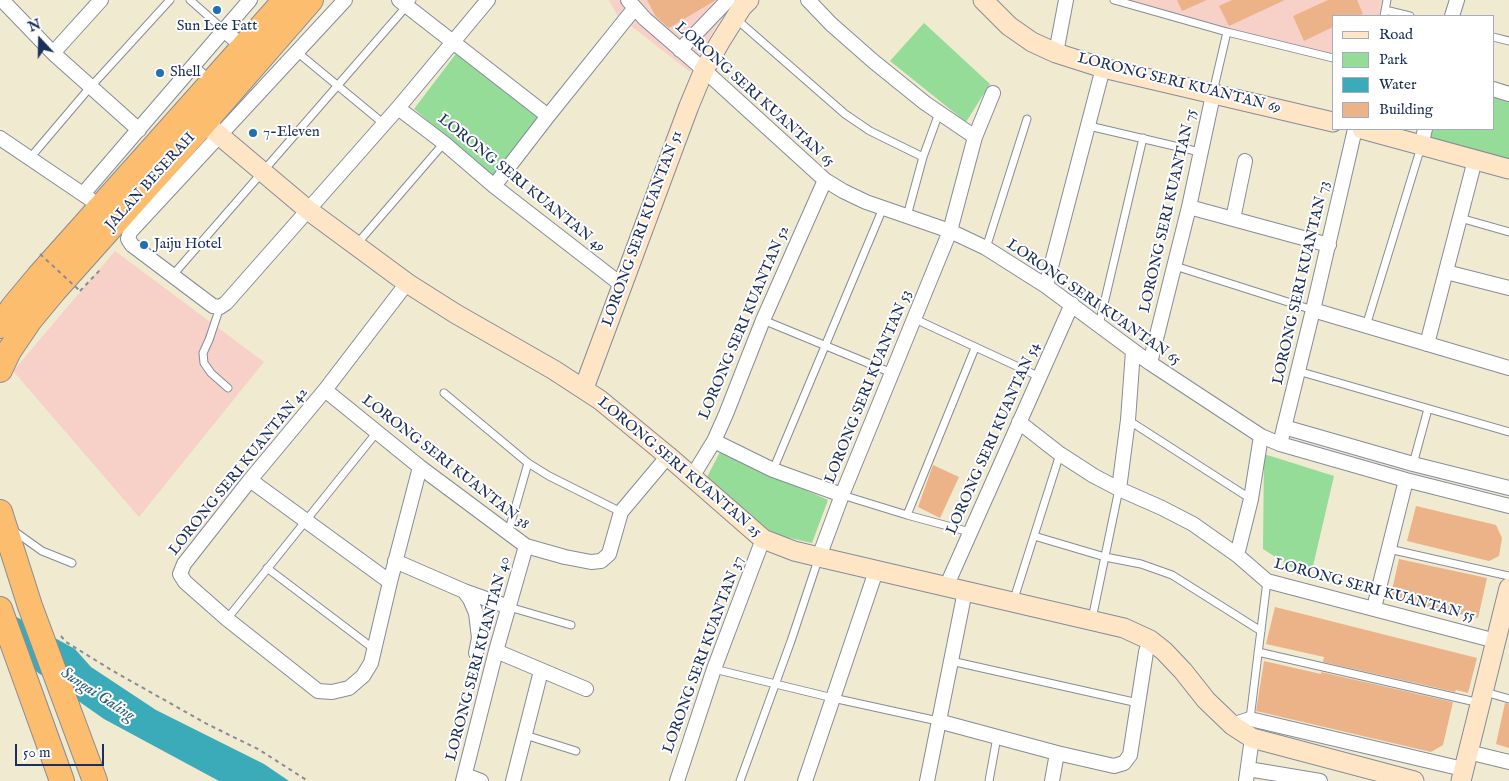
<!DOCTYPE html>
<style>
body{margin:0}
#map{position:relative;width:1509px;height:781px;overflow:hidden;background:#f0ead1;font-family:"IM FELL English",serif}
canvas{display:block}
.legend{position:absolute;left:1332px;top:15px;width:162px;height:115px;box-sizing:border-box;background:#fff;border:1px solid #a4acbf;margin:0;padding:6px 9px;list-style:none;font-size:15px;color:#1b2f5e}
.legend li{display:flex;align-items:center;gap:10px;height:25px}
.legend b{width:25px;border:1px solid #a4acbf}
.north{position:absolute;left:15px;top:15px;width:50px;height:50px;-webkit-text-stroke:4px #fff;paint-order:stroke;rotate:339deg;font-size:14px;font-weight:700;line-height:20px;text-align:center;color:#1b2f5e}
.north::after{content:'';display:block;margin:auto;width:18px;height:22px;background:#1b2f5e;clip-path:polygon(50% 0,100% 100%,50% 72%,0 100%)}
.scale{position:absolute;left:15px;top:744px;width:89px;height:22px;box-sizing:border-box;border:2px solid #1b2f5e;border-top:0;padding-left:6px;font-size:15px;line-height:18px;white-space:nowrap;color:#1b2f5e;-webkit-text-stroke:4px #fff;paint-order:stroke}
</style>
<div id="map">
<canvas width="1509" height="781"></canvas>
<ul class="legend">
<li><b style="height:6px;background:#fee5c5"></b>Road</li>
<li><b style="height:14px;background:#94dc97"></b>Park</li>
<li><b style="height:14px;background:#3baab9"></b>Water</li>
<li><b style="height:14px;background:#ecb388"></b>Building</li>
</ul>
<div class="north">N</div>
<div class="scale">50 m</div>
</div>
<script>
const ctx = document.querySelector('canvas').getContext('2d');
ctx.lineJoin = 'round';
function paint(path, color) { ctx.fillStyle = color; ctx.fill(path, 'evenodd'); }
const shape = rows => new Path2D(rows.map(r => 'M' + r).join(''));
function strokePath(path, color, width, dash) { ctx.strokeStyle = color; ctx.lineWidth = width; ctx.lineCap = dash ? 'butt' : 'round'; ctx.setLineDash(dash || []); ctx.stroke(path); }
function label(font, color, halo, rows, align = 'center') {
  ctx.font = font + ' "IM FELL English",serif'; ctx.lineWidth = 4; ctx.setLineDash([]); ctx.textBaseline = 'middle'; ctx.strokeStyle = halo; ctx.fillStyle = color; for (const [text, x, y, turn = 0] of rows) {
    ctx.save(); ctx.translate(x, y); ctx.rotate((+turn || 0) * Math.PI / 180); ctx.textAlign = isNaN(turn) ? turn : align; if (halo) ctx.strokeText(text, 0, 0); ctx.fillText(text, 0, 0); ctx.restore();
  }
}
const built = shape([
 [609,0,738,0,724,12,690,72,617,15],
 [1124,0,1382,0,1379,16,1333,16,1333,56],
 [115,251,264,362,139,517,13,371]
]);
const green = shape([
 [924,23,990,84,966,122,890,61],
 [458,51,540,117,496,178,414,109],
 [1493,94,1509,98,1509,164,1427,140,1430,129,1493,129],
 [720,452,828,500,812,543,759,531,705,481],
 [1264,454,1334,476,1310,579,1263,549]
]);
const water = shape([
 [0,608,75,649,91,667,156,710,264,764,289,781,219,781,104,719,0,646]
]);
const building = shape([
 [647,0,716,0,669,28,656,17],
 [1177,0,1207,0,1182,11],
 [1232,0,1285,0,1229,26,1219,6],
 [1328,0,1357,0,1363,14,1357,16,1333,16,1333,27,1304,41,1293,16],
 [933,465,959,477,940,518,918,507],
 [1416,506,1496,525,1502,538,1499,556,1489,561,1407,541],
 [1399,559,1487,578,1478,618,1390,599],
 [1275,607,1477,658,1468,693,1456,690,1455,692,1323,662,1324,657,1266,644],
 [1264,661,1321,674,1321,672,1453,702,1443,745,1431,752,1256,711],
 [1505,703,1509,704,1509,748,1496,744]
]);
const path = shape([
 [80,291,100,270],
 [61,636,66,642,113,671,207,724,258,749,308,781]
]);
const lane = shape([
 [190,0,224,30],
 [1114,0,1227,32,1333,58],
 [1385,10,1410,16],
 [1384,16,1387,0],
 [735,18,845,114,870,131,923,157],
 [1493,37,1509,41],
 [297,52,384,124],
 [194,65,211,80],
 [1213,92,1227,32],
 [1089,126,1200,152],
 [30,158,86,92,170,0],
 [907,216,923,157,939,113],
 [1460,218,1509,232],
 [356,245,444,143],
 [986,248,1027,119],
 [1175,266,1313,310],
 [172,276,412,0],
 [220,307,209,340,203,353,204,363,211,373,228,388],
 [915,319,1040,377],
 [763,320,892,373],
 [1099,325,1143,138],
 [1366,326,1421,147],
 [1298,371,1509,432],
 [444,393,528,463,549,476,621,512],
 [1128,420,1251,499],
 [1413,464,1428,409],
 [773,470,883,208],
 [842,495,907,515,970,532],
 [907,515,975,348],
 [14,531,42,551,72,563],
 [508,533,528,463],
 [1034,536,1105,557,1141,564,1172,575,1261,631],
 [1389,549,1509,576],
 [267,568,374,649],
 [1013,602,1060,454],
 [509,607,571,625],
 [227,619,377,432],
 [1092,619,1119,489],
 [1258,652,1480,703],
 [951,661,1138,703],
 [714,669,833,698,938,721],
 [1485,692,1509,699],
 [1250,719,1267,581],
 [525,735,576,751],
 [740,781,791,641,819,557],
 [989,781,997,737]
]);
const street = shape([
 [2,0,53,53,139,130],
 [345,0,130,232,128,239,132,245,213,306,220,307,226,303,398,108,488,0],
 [399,0,548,116],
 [628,0,645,19,704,70,825,180,843,191,866,202,950,231,986,248,1046,286,1150,363,1261,436,1280,444,1406,480,1509,506],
 [808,0,831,24,873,61,925,103,975,137],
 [1452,16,1457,0],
 [243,47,224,30,250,0],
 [680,50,728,0],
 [53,53,101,0],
 [1056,53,1066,0],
 [1493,89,1509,94],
 [398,108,444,143,494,186,623,286],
 [0,138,90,199],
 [1421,146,1425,129],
 [494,186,548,116,634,9],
 [83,194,224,30],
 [1189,207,1329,245],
 [1233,219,1245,161],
 [1446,272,1509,288],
 [407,283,325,390,250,480,184,564,180,574,185,582,227,619,318,691,332,692,349,688,363,676,371,663,390,582,420,467],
 [1046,286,1103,68],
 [1313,310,1509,368],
 [1427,344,1475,160],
 [1150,363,1189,207,1213,95],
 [325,390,420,467,526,546,565,557,591,562,601,561,609,554,621,512,668,456],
 [1019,422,1060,454,1094,476,1119,489,1162,508,1193,524,1237,555,1267,581,1496,641],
 [1284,427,1413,464,1509,488],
 [714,441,773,470,842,495],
 [1280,444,1313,310,1355,129],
 [692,477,714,441,726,414,763,320,825,180],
 [250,480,390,582],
 [1119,489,1128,420,1133,351],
 [1237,555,1251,499,1261,436],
 [819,557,842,495,950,231,975,137,993,93],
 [395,561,464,591,509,607],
 [946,587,1072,304],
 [464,591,470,599,476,613,479,638,476,653],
 [1374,608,1406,480],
 [496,651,586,689],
 [938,721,1057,753,1114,766,1124,763,1130,755,1146,652,1150,640],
 [1232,725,1250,719,1463,769],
 [1468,752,1509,762],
 [1248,769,1320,781],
 [465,775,481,781],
 [463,781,496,651,526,546],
 [513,781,541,671],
 [677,781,714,669,763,539],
 [805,781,876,571],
 [927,781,965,591],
 [1052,781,1057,753],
 [1246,781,1252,738]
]);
const secondary = shape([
 [983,0,1009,26,1032,42,1056,53,1103,68,1333,122],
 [194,114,308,210,407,283,456,314,554,370,600,400,668,456,763,539,794,551,819,557,1124,628,1150,640,1164,651,1183,671,1206,700,1232,725,1252,738,1414,781],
 [1362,129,1509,169],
 [584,388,689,106,704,70,720,42,742,7,749,0],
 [1461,781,1509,588]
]);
const highway = shape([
 [0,326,13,307,38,277,285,0],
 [0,370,9,351,30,320,54,291,204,123,311,0],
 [0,512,30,606,95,781],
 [0,609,62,781]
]);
const pathBridge = shape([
 [40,254,80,291]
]);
const markers = [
 [217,10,5,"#1f6fb2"],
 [160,73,5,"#1f6fb2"],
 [253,133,5,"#1f6fb2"],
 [144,245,5,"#1f6fb2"]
];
const poiNames = [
 ["Sun Lee Fatt",217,27,"center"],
 ["Shell",170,73],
 ["7-Eleven",263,133],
 ["Jaiju Hotel",154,245]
];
const streetNames = [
 ["LORONG SERI KUANTAN 69",1179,84,14],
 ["LORONG SERI KUANTAN 65",754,95,42],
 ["JALAN BESERAH",151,182,-48],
 ["LORONG SERI KUANTAN 49",521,184,39],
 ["LORONG SERI KUANTAN 75",1169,211,-77],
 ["LORONG SERI KUANTAN 51",643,229,-70],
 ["LORONG SERI KUANTAN 73",1302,283,-77],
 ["LORONG SERI KUANTAN 65",1093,303,35],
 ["LORONG SERI KUANTAN 52",745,323,-67],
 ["LORONG SERI KUANTAN 53",869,387,-68],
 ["LORONG SERI KUANTAN 54",994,439,-66],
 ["LORONG SERI KUANTAN 38",445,463,38],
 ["LORONG SERI KUANTAN 25",679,468,40],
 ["LORONG SERI KUANTAN 42",239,472,-51],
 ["LORONG SERI KUANTAN 55",1374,591,15],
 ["LORONG SERI KUANTAN 37",704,655,-70],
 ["LORONG SERI KUANTAN 40",479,659,-75]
];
const waterNames = [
 ["Sungai Galing",97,695,33]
];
paint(built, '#f7d1c8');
paint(green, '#94dc97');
paint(water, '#3baab9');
paint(building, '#ecb388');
strokePath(lane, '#868c98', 9);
strokePath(street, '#868c98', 16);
strokePath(secondary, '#868c98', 21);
strokePath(highway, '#868c98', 26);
strokePath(path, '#868c98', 2, [4, 4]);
strokePath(lane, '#fff', 7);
strokePath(street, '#fff', 14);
strokePath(secondary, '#fee5c5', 19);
strokePath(highway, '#fcbd6f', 24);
strokePath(pathBridge, '#868c98', 2, [4, 4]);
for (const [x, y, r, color] of markers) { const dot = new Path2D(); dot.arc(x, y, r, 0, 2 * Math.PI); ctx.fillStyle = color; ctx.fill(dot); strokePath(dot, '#fff', 2); }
label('15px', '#1b2f5e', '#fff', poiNames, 'left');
label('15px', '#1b2f5e', '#fff', streetNames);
label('italic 16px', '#286082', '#fff', waterNames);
</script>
